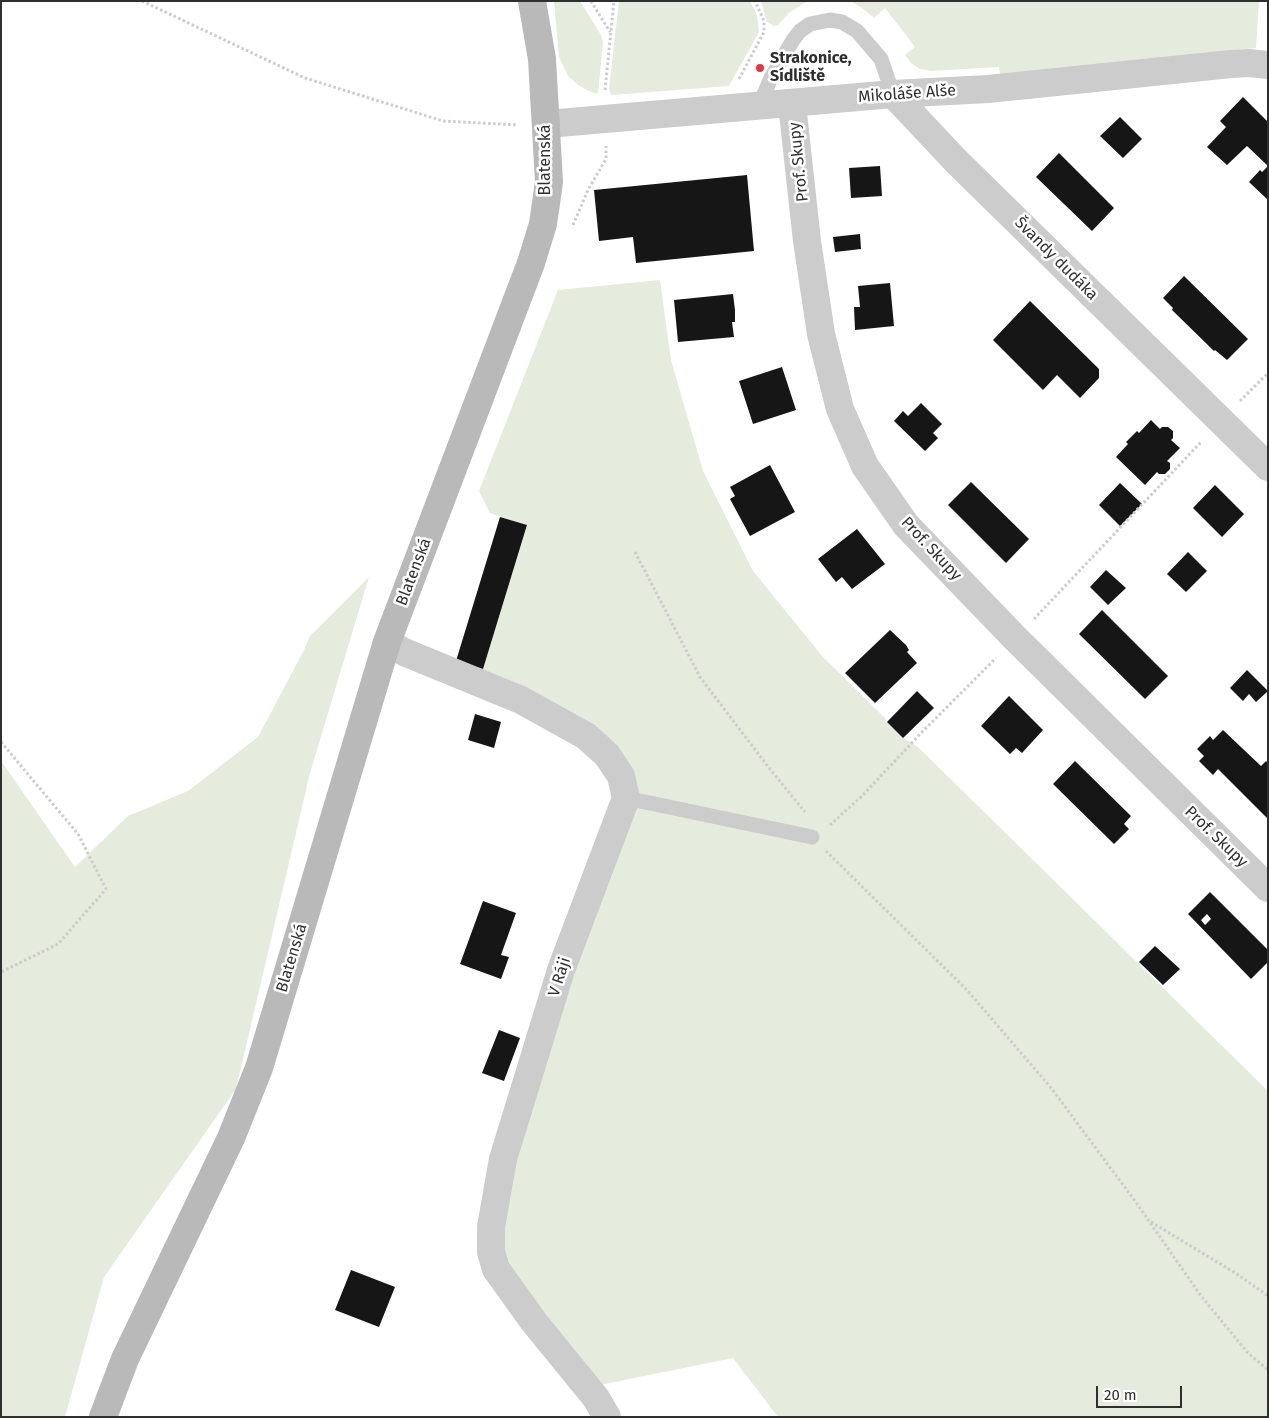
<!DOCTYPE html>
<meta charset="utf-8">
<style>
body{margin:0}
#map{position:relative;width:1269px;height:1418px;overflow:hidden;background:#fff;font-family:"Fira Sans",sans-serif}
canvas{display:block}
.frame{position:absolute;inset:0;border:2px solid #2f2f2f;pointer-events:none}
.scale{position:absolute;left:1096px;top:1386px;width:86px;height:22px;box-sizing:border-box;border:2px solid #2f2f2f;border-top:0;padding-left:6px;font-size:15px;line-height:18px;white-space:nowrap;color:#2f2f2f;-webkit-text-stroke:4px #fff;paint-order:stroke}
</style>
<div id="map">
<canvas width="1269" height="1418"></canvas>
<div class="frame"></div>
<div class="scale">20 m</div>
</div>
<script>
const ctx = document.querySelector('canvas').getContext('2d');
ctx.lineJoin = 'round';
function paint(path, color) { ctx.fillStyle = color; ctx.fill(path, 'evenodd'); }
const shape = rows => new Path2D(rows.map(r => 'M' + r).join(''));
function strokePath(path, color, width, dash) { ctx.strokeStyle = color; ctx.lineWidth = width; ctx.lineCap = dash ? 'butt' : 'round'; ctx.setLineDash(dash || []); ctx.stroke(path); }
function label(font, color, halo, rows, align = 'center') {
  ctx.font = font + ' "Fira Sans",sans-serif'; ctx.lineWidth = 5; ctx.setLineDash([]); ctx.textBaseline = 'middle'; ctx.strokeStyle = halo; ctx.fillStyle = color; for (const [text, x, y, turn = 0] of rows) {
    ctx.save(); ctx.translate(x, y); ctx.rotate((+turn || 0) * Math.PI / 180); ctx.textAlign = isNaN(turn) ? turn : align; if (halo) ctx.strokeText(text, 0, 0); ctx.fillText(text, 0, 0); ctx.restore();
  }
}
const green = shape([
 [554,1,580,1,601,35,603,42,598,94,589,91,578,85,568,76,559,57],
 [619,1,750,1,757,15,759,32,729,86,611,95,609,89],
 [761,1,807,1,789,13,778,25,774,26,767,22],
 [850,1,1259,1,1256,48,1000,74,999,67,931,71,920,69,911,63,905,55,915,47,885,8,874,18,862,8],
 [660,280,671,360,703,471,753,571,823,657,885,718,887,722,903,738,918,747,1268,1091,1268,1417,778,1417,733,1358,600,1385,502,1291,488,1215,623,822,609,744,456,661,483,669,527,526,490,513,479,491,558,290],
 [369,577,310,773,236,1089,104,1277,65,1417,1,1417,1,761,75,867,128,816,188,791,258,737,304,650,310,636]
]);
const building = shape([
 [1243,97,1268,122,1268,166,1247,146,1227,165,1207,147,1226,127,1220,121],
 [1120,117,1142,139,1123,158,1100,136],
 [1059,153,1114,208,1092,231,1036,177],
 [880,166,882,196,851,198,849,168],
 [1268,166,1268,200,1249,182,1260,170,1262,172],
 [747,175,754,251,636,263,633,237,599,241,594,190],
 [860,234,861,249,835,252,833,237],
 [1184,276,1248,339,1227,360,1215,350,1214,351,1172,310,1173,308,1163,298],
 [890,283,894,326,855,330,854,307,860,307,858,286],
 [733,294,735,310,735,322,732,322,734,337,678,342,674,300],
 [1030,301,1099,369,1099,378,1080,398,1057,375,1043,390,993,340],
 [782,367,796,410,753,424,739,381],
 [921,403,942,424,933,433,938,438,925,451,894,421,903,411,908,416],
 [1151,420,1160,429,1162,427,1168,427,1173,431,1173,438,1171,440,1180,448,1167,461,1170,463,1170,469,1165,474,1159,474,1157,472,1145,485,1116,457,1128,444,1126,442,1137,431,1139,433],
 [770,465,795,512,750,536,730,499,735,496,730,487],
 [971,482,1029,539,1006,563,948,505],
 [1120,483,1142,504,1120,526,1099,505],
 [1215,485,1244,514,1222,537,1193,508],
 [500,517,527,525,483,669,456,661],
 [857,529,885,564,852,589,842,577,836,582,818,559],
 [1188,552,1207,571,1186,592,1167,574],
 [1106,570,1126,588,1108,605,1090,587],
 [1102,610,1168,676,1145,699,1079,634],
 [890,630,906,645,909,650,907,652,917,663,875,703,845,673],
 [1247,670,1268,691,1256,702,1249,694,1243,701,1230,688],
 [917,691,934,708,903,738,887,722],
 [1009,696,1043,730,1022,753,1016,748,1010,754,981,726],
 [475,714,501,722,494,748,468,740],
 [1223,730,1261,766,1266,761,1268,763,1268,819,1218,769,1213,775,1199,761,1204,756,1197,749,1210,736,1213,740],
 [1075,761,1131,816,1124,824,1129,829,1114,844,1053,784],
 [1210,892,1268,950,1268,962,1251,979,1188,914],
 [1207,914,1211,919,1205,925,1201,920],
 [483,901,516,913,501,955,509,957,501,979,460,964],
 [1155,946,1180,969,1163,985,1139,962],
 [499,1030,520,1038,504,1081,482,1073],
 [351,1270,395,1287,379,1327,335,1310]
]);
const path = shape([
 [142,1,305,78,443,121,518,125],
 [591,1,610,32],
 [739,79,764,32,764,21,755,1],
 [605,90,614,1],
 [573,225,588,190,606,159,606,146],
 [1240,401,1268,373],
 [635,552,700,677,769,768,805,812],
 [1034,619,1201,442],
 [1,742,78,834,106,889,58,944,1,972],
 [830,825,863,795,922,732,996,658],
 [826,851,967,990,1052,1089,1135,1201,1201,1296,1248,1353,1268,1370],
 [1151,1222,1237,1274,1268,1296]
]);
const lane = shape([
 [759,106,771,78,793,40,800,31,810,24,830,20,842,22,857,31,881,59,893,94],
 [626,798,812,837]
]);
const street = shape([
 [893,94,956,161,1268,467],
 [792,104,807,241,821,334,840,409,865,466,906,525,1015,638,1268,888],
 [547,124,893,94,988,89,1231,64,1249,63,1268,65],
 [387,642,404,652,521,700,586,736,607,755,621,776,626,798,561,970,503,1159,491,1227,491,1252,496,1269,534,1322,596,1398,607,1417]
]);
const secondary = shape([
 [103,1417,125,1359,231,1138,259,1068,387,642,531,263,543,224,549,182,542,59,532,1]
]);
const markers = [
 [760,68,5,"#de3843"]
];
const poiNames = [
 ["Strakonice,",770,59],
 ["Sídliště",770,77]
];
const streetNames = [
 ["Mikoláše Alše",907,94,-4],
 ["Blatenská",546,160,-90],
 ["Prof. Skupy",799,162,-96],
 ["Švandy dudáka",1056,259,45],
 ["Prof. Skupy",931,549,47],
 ["Blatenská",414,572,-69],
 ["Prof. Skupy",1216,837,44],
 ["Blatenská",292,958,-73],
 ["V Ráji",560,977,-72]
];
paint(green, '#e5ebdd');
paint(building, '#161616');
strokePath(path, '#ccc', 3, [2.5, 2.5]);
strokePath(lane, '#ccc', 15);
strokePath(street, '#ccc', 28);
strokePath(secondary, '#b9b9b9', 28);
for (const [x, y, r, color] of markers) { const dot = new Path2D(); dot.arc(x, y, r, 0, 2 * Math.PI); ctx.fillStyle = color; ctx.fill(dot); strokePath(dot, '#fff', 2); }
label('bold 16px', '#2f2f2f', '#fff', poiNames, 'left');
label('16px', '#2f2f2f', '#fff', streetNames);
</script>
